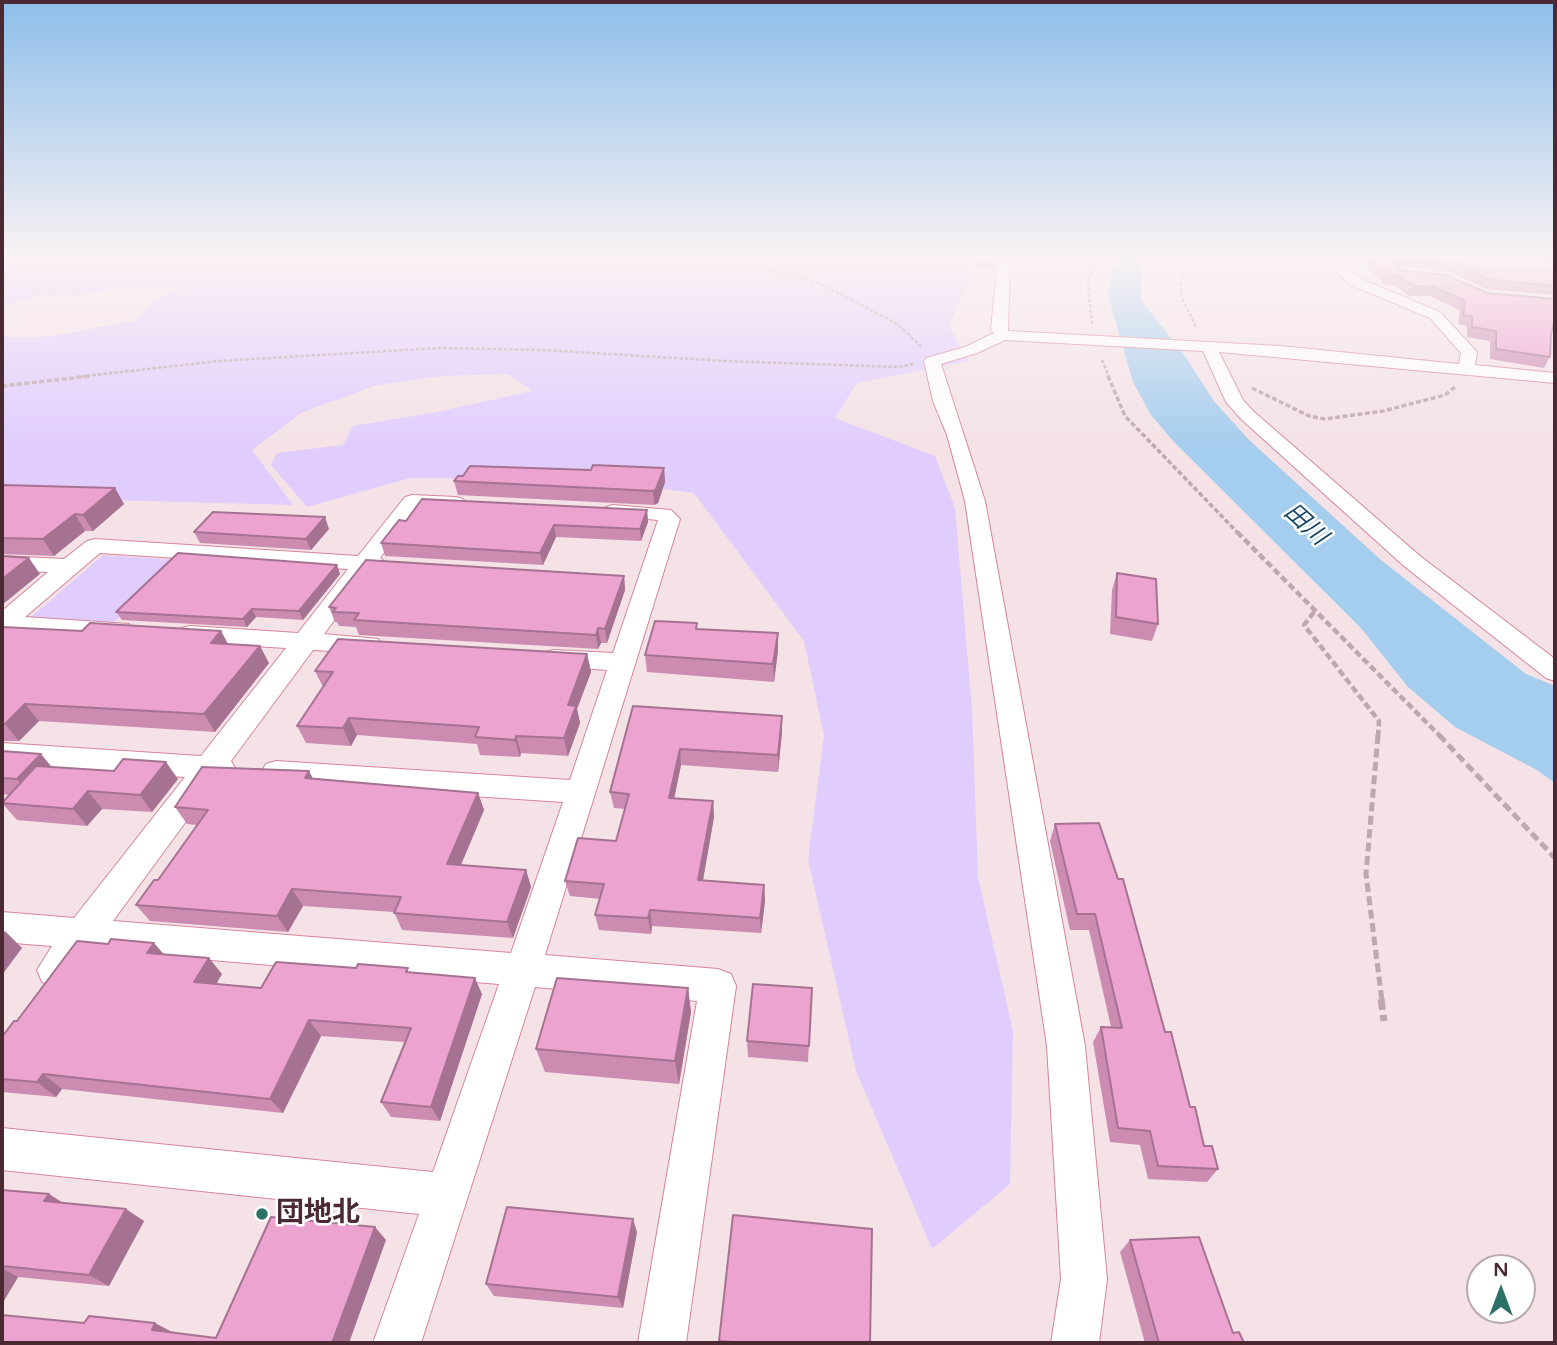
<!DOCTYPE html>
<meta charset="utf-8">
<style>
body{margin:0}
#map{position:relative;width:1557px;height:1345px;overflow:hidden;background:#f4e2e6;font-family:"Varela Round",sans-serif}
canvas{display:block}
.frame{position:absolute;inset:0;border:4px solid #4b2932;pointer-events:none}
.north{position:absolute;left:1466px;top:1254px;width:70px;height:70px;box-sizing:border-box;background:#fff;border:2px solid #b7a9ad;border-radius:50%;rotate:0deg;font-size:19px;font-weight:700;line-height:28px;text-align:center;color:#4b2932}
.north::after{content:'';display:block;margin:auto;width:24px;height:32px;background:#2c7269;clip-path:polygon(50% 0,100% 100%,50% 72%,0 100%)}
</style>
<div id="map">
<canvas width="1557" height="1345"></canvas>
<div class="frame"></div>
<div class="north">N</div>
</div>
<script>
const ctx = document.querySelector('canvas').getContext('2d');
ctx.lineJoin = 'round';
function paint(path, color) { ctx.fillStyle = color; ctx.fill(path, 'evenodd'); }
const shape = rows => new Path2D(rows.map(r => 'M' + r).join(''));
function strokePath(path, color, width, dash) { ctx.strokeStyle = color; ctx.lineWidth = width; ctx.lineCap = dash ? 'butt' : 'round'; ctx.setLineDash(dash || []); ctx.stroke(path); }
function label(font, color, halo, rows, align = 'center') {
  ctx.font = font + ' "Varela Round","Noto Sans JP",sans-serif'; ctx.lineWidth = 5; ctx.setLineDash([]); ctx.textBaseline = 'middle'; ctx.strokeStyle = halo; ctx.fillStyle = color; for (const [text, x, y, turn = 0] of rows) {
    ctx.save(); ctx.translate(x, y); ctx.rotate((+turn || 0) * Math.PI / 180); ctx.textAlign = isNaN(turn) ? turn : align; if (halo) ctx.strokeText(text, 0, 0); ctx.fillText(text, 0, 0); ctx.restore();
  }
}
const green = shape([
 [2,257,965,257,968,280,949,326,969,361,857,383,835,418,935,456,955,508,972,709,978,877,1013,1031,1010,1184,932,1249,856,1071,808,859,824,736,804,641,694,493,588,479,410,478,307,507,271,465,277,453,343,445,353,426,437,412,533,391,508,374,441,376,377,385,301,413,252,450,293,505,2,497,2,337,47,337,138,320,148,305,178,288,114,288,70,297,40,295,2,307],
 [103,555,178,560,113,623,31,617]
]);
const water = shape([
 [1121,257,1149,257,1141,266,1141,300,1185,356,1214,401,1248,439,1381,560,1526,674,1555,686,1555,783,1537,770,1455,727,1408,687,1361,628,1174,442,1151,415,1133,382,1108,295,1112,270]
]);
const pathFar4 = shape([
 [726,257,818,283,896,323,923,348],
 [1190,257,1185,264,1181,283,1182,298,1196,328],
 [1092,324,1088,285,1096,257],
 [1102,360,1109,377],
 [76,377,219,361,439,348,543,350,725,361,898,367,913,364]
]);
const pathFar3 = shape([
 [1108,376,1125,416,1238,533],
 [2,386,91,376],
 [1252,388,1309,416,1325,419,1383,411,1445,395,1455,387]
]);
const pathFar2 = shape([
 [1237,532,1441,737],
 [1314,612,1304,625,1379,721,1378,737]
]);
const pathFar1 = shape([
 [1378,735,1366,874,1382,1001],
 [1439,735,1555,858]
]);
const path = shape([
 [1381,999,1384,1021]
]);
const street = shape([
 [998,257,1010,257,1008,331,1281,346,1459,364,1461,353,1430,318,1351,285,1319,257,1333,257,1361,279,1440,312,1477,352,1475,365,1555,373,1555,383,1219,352,1243,400,1253,411,1420,556,1555,659,1555,681,1546,678,1404,566,1241,419,1226,402,1203,351,1005,340,977,353,941,364,985,501,1085,1046,1107,1279,1099,1343,1051,1343,1061,1279,1047,1046,965,501,947,435,933,401,924,361,926,358,965,347,994,333,991,330,998,257],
 [412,495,456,497,463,499,466,503,463,507,456,509,418,507,380,558,388,564,385,569,371,570,324,634,378,639,382,645,378,651,369,653,313,650,231,761,235,768,230,776,217,779,113,921,511,953,563,802,276,783,266,780,261,772,266,764,276,761,570,780,607,670,554,666,545,664,541,658,545,652,554,650,613,653,658,520,606,515,602,511,606,507,613,505,671,510,680,519,545,955,718,969,731,974,736,986,686,1343,638,1343,697,1001,535,987,421,1343,373,1343,419,1214,2,1170,2,1128,433,1172,499,984,91,950,68,982,55,986,42,982,37,970,52,946,2,942,2,912,74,918,185,777,2,765,2,743,201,756,286,648,190,642,181,640,177,634,181,628,190,626,298,633,348,569,100,553,25,617,129,624,132,630,129,636,120,638,2,632,2,611,48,572,2,570,2,556,64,559,87,541,95,539,358,556,405,497,412,495]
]);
const wall = shape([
 [975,257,996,257,994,269,975,268],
 [1357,257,1529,257,1555,262,1555,295,1486,289,1450,272,1401,266,1399,268,1400,270,1487,293,1555,299,1555,329,1552,329,1551,335,1550,357,1544,368,1490,359,1490,341,1467,337,1467,326,1458,324,1460,310,1430,296,1409,296,1396,286,1385,285],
 [664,468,665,482,658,503,654,505,458,495,454,481,591,470],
 [2,485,124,504,93,531,85,531,54,556,2,554],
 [647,510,648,522,641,541,556,537,543,565,385,556,381,543,406,521],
 [329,529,311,550,200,543,194,532],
 [1117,573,1158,624,1152,641,1110,634,1112,590],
 [340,574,303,620,256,617,247,627,122,620,116,612],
 [624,576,625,590,607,643,601,643,598,649,359,635,356,627,339,626,337,622,335,622,329,607],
 [2,627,82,631,221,631,228,644,269,663,215,732,39,721,19,741,2,741],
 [778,650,774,682,647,672,645,655],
 [587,654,591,672,577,709,580,723,568,756,521,753,520,757,480,755,477,744,357,735,351,746,306,743,297,726,323,687,315,671],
 [633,706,782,732,778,772,681,765,674,798,713,801,714,817,703,881,764,885,765,901,761,933,652,926,651,934,599,930,595,915,600,899,570,896,565,881,616,841,625,809,614,808,610,792],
 [2,751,51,767,178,779,152,812,102,809,87,826,17,820,2,803,9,795,2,794],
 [313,778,478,793,484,810,461,865,526,870,531,887,513,938,402,930,394,912,303,906,288,932,150,921,136,905,158,880,197,825,187,824,175,807],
 [1055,824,1165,1032,1190,1107,1204,1146,1218,1169,1207,1182,1148,1179,1140,1145,1110,1142,1093,1042,1101,1027,1111,1027,1089,930,1070,930,1050,841],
 [163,954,222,974,216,984,261,988,410,973,482,994,440,1121,391,1117,381,1102,405,1042,321,1036,283,1113,62,1089,56,1097,2,1092,2,1037,17,1021],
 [688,988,691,1012,679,1084,545,1072,536,1049],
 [812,988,808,1062,748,1057,747,1041],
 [2,1190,49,1194,62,1202,144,1221,109,1286,18,1277,2,1304],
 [637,1232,623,1308,494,1296,486,1284],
 [1130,1240,1233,1333,1244,1343,1145,1343,1120,1252],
 [719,1341,870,1343,719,1343]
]);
const shadedWall = shape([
 [1405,258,1401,266,1391,272,1395,263],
 [664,468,665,482,658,503,654,505,653,491],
 [115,488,124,504,93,531,83,515],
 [647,510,648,522,641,541,640,529],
 [75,514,85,531,54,556,43,539],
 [325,517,329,529,311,550,306,539],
 [554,525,556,537,543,565,540,553],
 [29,558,40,574,2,605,2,579],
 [337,565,340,574,303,620,299,611],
 [624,576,625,590,607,643,605,629],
 [252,609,256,617,247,627,243,619],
 [598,628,601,643,598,649,596,635],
 [221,631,230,648,211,643],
 [778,633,778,650,774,682,773,664],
 [260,646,269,663,215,732,204,714],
 [587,654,591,672,577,709,580,723,568,756,564,738,568,705],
 [25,704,39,721,19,741,5,724],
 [782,716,782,732,778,772,778,755],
 [349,718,357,735,351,746,343,728],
 [516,736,521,753,520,757,515,740],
 [680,749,681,765,671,814,669,798],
 [41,754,55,771,32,796,17,779],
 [166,762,178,779,152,812,140,795],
 [309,771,318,788,305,778],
 [88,791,102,809,87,826,73,809],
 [478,793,484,810,454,881,447,864],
 [713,801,714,817,700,896,698,880],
 [526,870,531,887,513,938,507,922],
 [764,885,765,901,761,933,760,918],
 [292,889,303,906,288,932,277,916],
 [650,910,652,926,651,934,648,918],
 [5,931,22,948,2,975,2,935],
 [154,943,168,959,147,953],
 [209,958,222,974,208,998,194,982],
 [475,978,482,994,440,1121,431,1107],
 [688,988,691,1012,679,1084,675,1061],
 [309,1020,321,1036,283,1113,270,1099],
 [43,1074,62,1089,56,1097,37,1082],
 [49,1194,68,1207,44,1201],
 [126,1209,144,1221,109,1286,89,1275],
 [633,1219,637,1232,623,1308,618,1297],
 [375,1227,386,1240,349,1343,332,1343],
 [2,1268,18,1277,2,1304],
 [155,1323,174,1333,152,1330]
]);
const building = shape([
 [976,257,996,257,995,263,976,262,976,257],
 [1369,257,1529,257,1551,260,1555,262,1555,286,1490,280,1455,263,1405,258,1395,263,1400,270,1446,275,1487,293,1555,299,1555,318,1551,335,1550,357,1496,349,1496,331,1472,327,1472,316,1463,315,1465,301,1435,287,1414,286,1400,277,1389,276,1369,257],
 [593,465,664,468,656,489,653,491,454,481,458,476,463,476,470,466,591,470,593,465],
 [2,485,115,488,83,515,75,514,43,539,2,538,2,485],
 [422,499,647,510,640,529,554,525,540,553,381,543,399,520,406,521,422,499],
 [213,512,325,517,306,539,194,532,213,512],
 [178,553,337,565,299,611,252,609,243,619,116,612,178,553],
 [2,556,29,558,2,579,2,556],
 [366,560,624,576,605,629,598,628,596,635,354,620,359,613,333,612,336,608,329,607,366,560],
 [1117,573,1156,579,1158,624,1116,617,1117,573],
 [655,621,697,623,696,629,778,633,773,664,645,655,655,621],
 [90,623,221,631,211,643,260,646,204,714,25,704,5,724,2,724,2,627,82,631,90,623],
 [338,639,587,654,568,705,576,706,564,738,516,736,515,740,475,737,479,727,349,718,343,728,297,726,333,672,315,671,338,639],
 [633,706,782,716,778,755,680,749,669,798,713,801,698,880,764,885,760,918,650,910,648,918,595,915,604,884,565,881,578,838,616,841,629,794,610,792,633,706],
 [2,751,41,754,17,779,2,778,2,751],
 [123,759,166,762,140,795,88,791,73,809,2,803,36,766,114,771,123,759],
 [202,767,309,771,305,778,478,793,447,864,526,870,507,922,394,913,401,897,292,889,277,916,136,905,154,880,158,880,208,810,175,807,202,767],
 [1099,823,1118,879,1123,879,1165,1032,1171,1032,1190,1107,1195,1107,1204,1146,1212,1146,1218,1169,1158,1166,1150,1131,1118,1128,1101,1027,1122,1028,1095,914,1077,914,1055,824,1099,823],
 [111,939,154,943,147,953,209,958,194,982,261,988,276,962,356,968,358,964,408,968,406,972,475,978,431,1107,381,1102,411,1028,309,1020,270,1099,43,1074,37,1082,2,1079,2,1037,14,1021,17,1021,77,941,108,944,111,939],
 [557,978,688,988,675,1061,536,1049,557,978],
 [753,984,812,988,809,1046,747,1041,753,984],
 [2,1190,49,1194,44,1201,126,1209,89,1275,2,1266,2,1190],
 [507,1207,633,1219,618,1297,486,1284,507,1207],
 [733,1215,872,1229,870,1343,744,1343,719,1341,733,1215],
 [271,1217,375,1227,332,1343,2,1343,2,1315,84,1323,89,1316,155,1323,152,1330,216,1338,271,1217],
 [1199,1237,1233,1333,1239,1332,1244,1343,1159,1343,1130,1240,1199,1237]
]);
const markers = [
 [262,1214,7,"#2c7269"]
];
const waterNames = [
 ["田川",1305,525,42]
];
const nearPoinames = [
 ["団地北",276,1214]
];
paint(green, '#e0cdfe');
paint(water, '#a5cdee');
strokePath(street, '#d6859a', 2);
strokePath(pathFar4, '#bea7ad', 2.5, [3.5, 2]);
strokePath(pathFar3, '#bea7ad', 3.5, [5, 2.5]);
strokePath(pathFar2, '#bea7ad', 4.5, [7, 3.5]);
strokePath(pathFar1, '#bea7ad', 5, [9, 4.5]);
strokePath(path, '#bea7ad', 7, [11, 5]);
paint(street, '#fff');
paint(wall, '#cc8cb2');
paint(shadedWall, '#a67291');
paint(building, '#eda3cf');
strokePath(building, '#a67291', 2);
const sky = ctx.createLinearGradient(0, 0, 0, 445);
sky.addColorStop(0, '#8dbeea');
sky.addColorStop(0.58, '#faf2f4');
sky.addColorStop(1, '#faf2f400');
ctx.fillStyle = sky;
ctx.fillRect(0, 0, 1557, 445);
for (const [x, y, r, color] of markers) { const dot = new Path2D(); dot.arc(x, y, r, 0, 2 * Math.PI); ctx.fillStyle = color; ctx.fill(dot); strokePath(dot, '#fff', 2.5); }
label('italic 24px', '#194768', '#fff', waterNames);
label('bold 28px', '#4b2932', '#fff', nearPoinames, 'left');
</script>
